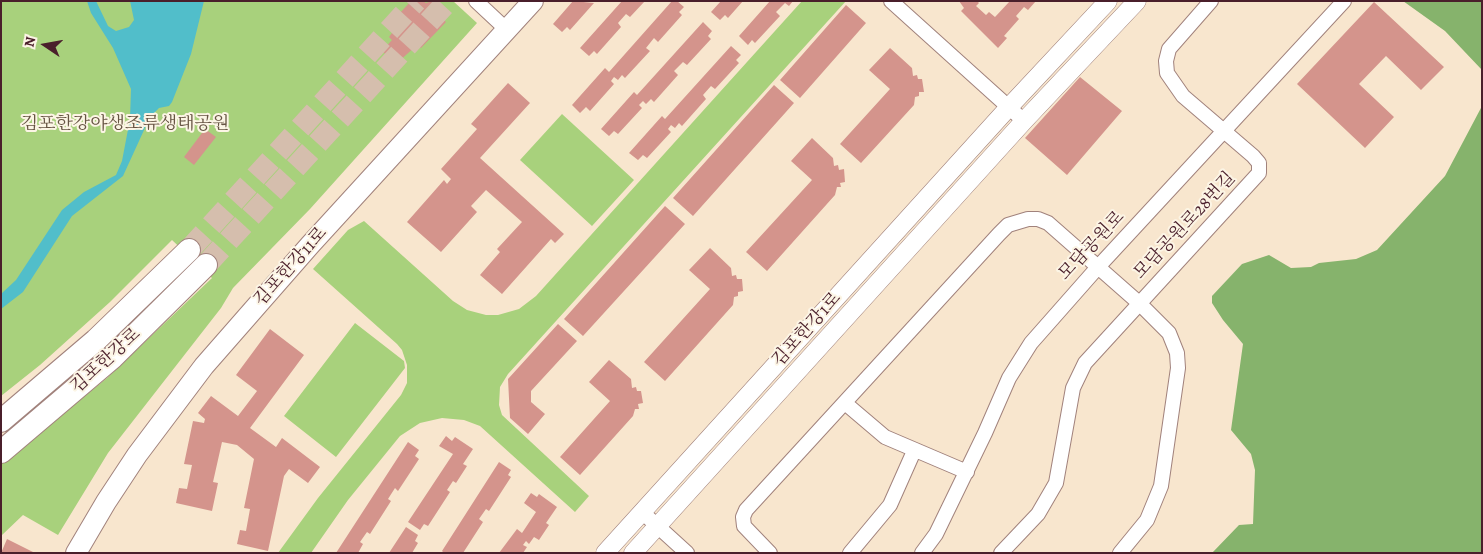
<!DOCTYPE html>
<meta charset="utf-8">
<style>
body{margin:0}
#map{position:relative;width:1483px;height:554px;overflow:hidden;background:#f8e6ce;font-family:Alegreya,serif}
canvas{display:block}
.frame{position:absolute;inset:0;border:2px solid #4a1f2b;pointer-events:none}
.north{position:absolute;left:20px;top:20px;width:50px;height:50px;-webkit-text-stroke:4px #fcf5e5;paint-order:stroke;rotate:282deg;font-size:14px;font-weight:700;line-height:20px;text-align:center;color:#4a1f2b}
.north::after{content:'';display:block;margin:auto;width:18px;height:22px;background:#4a1f2b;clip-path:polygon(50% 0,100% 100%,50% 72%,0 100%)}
</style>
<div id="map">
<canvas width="1483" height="554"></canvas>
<div class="frame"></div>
<div class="north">N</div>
</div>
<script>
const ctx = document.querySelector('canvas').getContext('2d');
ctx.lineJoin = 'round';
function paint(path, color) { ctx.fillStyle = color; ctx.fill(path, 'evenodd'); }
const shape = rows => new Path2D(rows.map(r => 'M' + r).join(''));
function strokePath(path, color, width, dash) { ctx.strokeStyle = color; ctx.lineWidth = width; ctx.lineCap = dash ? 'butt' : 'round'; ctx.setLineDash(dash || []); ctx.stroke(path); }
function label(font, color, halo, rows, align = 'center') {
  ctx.font = font + ' Alegreya,"Noto Serif KR",serif'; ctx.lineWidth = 4; ctx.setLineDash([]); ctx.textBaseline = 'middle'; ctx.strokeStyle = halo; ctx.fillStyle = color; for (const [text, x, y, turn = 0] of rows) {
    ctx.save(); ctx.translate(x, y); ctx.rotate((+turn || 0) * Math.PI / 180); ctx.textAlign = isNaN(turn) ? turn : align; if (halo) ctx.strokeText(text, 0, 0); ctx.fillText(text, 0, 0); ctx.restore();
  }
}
const green = shape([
 [1,1,453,1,477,23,310,209,233,288,221,308,108,453,58,535,23,515,1,536,1,464,107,378,212,278,172,240,110,302,40,365,1,396],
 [802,1,846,1,508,374,500,387,499,405,502,415,589,496,575,512,480,426,464,420,442,418,420,423,400,436,348,500,311,553,278,553,318,498,401,395,407,383,407,365,402,350,397,344,313,269,348,230,364,221,453,301,467,310,486,315,498,315,519,309,536,296],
 [562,114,634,180,592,226,520,160],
 [355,323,404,361,405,368,336,457,284,416]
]);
const forest = shape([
 [1403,1,1482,1,1482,70,1445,31],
 [1482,106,1482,553,1212,553,1239,525,1253,524,1255,470,1251,454,1231,430,1243,344,1223,320,1212,303,1212,296,1242,264,1269,255,1291,268,1311,267,1319,263,1356,259,1377,250,1445,176]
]);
const water = shape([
 [87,1,96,1,108,26,116,31,129,27,134,20,130,1,204,1,191,54,172,102,169,106,159,108,150,117,123,176,72,216,23,292,1,309,1,294,16,280,62,210,84,192,116,175,122,161,130,119,131,89,113,48,91,13]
]);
const building = shape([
 [411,1,423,1,426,3,432,1,441,9,437,14,446,22,421,48,417,45,396,64,382,51,392,40,389,37,395,29,390,24],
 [573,1,594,3,570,30,567,27,562,32,553,24],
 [622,1,645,1,630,17,626,14,618,23,621,27,597,54,594,51,589,56,580,48],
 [672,1,677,1,684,7,679,12,682,15,658,42,654,38,646,48,650,51,625,78,622,75,618,80,614,77,611,81,614,84,590,111,586,107,580,113,572,105,605,68,609,72],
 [721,1,743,1,728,18,725,15,720,20,711,12],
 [770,1,793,1,789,6,785,3,776,12,780,16,755,43,752,40,748,45,739,36],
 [959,1,977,1,979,3,976,6,986,15,989,12,995,17,1010,1,1036,1,1028,10,1024,7,1016,16,1019,19,1004,36,1007,38,998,48,961,11,964,8],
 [1374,2,1444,67,1421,90,1386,56,1359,84,1394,117,1365,148,1297,84],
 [846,5,866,23,800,98,780,80],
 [703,22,712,31,708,36,711,39,687,65,683,62,674,71,678,75,654,102,651,99,646,104,643,101,639,105,642,108,618,134,614,131,609,136,601,129,634,92,637,95],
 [731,46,741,55,736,60,739,63,715,89,711,86,703,95,706,99,682,126,679,123,675,128,671,125,668,129,671,132,647,158,643,155,638,160,629,153,662,116,665,119],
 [890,48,912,68,913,76,917,75,918,79,922,79,924,92,919,92,919,96,915,97,914,105,861,163,840,144,890,89,869,70],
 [1080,77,1122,111,1067,175,1025,138],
 [508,83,530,103,480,158,564,234,555,243,551,239,502,294,480,275,500,252,497,249,522,222,486,190,471,206,477,212,441,252,407,222,444,180,447,184,451,179,441,169,477,129,471,124],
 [774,85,794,103,693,216,673,198],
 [205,129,216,137,194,165,184,157],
 [812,138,833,158,834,166,838,165,839,170,844,169,845,182,840,183,841,187,837,187,835,195,767,271,746,252,812,180,791,161],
 [665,206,685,224,583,336,564,319],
 [710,248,731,268,732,276,736,275,737,279,742,279,743,291,738,292,738,296,734,297,733,305,665,381,644,362,710,289,689,270],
 [558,324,577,341,531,391,531,402,545,414,528,434,510,418,508,379],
 [270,329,304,355,250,428,276,447,282,438,320,467,308,483,289,469,284,476,268,551,237,544,240,530,246,531,250,509,244,508,254,459,237,445,222,442,213,482,218,483,212,511,176,503,179,488,187,489,192,465,184,464,193,421,204,423,205,419,198,413,211,396,238,416,257,391,236,375],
 [609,360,631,379,632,388,636,387,637,391,641,391,643,403,638,404,639,409,635,409,633,416,580,475,560,457,610,401,589,382],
 [446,436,452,441,455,437,473,449,463,464,467,466,456,483,453,481,447,490,450,492,428,526,424,524,420,530,408,522,453,454,439,446],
 [408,442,419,450,415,456,419,459,398,491,395,488,388,499,391,501,370,534,367,532,360,542,363,544,358,553,336,553],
 [499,462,511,470,508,475,511,477,489,511,486,509,479,519,483,522,463,553,444,553,442,551],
 [531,493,537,497,539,494,557,507,546,523,549,525,539,540,534,537,529,544,526,541,523,545,527,547,523,553,499,553,517,529,522,533,536,512,524,503],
 [406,527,418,535,415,541,418,543,412,553,389,553],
 [7,539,35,553,1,553]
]);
const trunkTunnel = shape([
 [189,250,416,1],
 [206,265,448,1]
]);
const minor = shape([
 [476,1,507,30],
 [891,1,1024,121],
 [845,403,885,437,967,472],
 [642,512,687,553],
 [770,553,744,526,743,517,746,510,999,234,1008,225,1028,219,1038,219,1048,223,1139,303,1169,333,1177,353,1178,368,1161,486,1147,520,1120,553],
 [850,553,890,505,914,451],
 [922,553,936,534,985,433,1009,378,1031,343,1098,267,1344,1],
 [1001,553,1038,514,1056,483,1073,388,1085,363,1259,173,1259,163,1253,156,1183,96,1167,73,1166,61,1169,49,1211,1]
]);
const tertiary = shape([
 [605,553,1009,107,1108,1],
 [633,553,1024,121,1137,1]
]);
const secondary = shape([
 [76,553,106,502,137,455,204,366,310,245,533,1]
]);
const trunk = shape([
 [1,421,96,340,189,250],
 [1,452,113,357,206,265]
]);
const parkNames = [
 ["김포한강야생조류생태공원",125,125]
];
const streetNames = [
 ["모담공원로28번길",1185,226,-47],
 ["모담공원로",1092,246,-47],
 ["김포한강11로",291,267,-48],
 ["김포한강1로",807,330,-48],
 ["김포한강로",106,361,-42]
];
paint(green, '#a8d17c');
paint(forest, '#86b36c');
paint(water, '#51beca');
paint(building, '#d4948c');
strokePath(trunkTunnel, '#d5bead', 22, [22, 11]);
strokePath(minor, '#a1827c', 16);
strokePath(tertiary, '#a1827c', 19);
strokePath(secondary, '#a1827c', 22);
strokePath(trunk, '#a1827c', 24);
strokePath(minor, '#fff', 14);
strokePath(tertiary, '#fff', 18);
strokePath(secondary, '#fff', 20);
strokePath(trunk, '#fff', 22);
label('18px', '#665443', '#fcf5e5', parkNames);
label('18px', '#4a1f2b', '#fcf5e5', streetNames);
</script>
